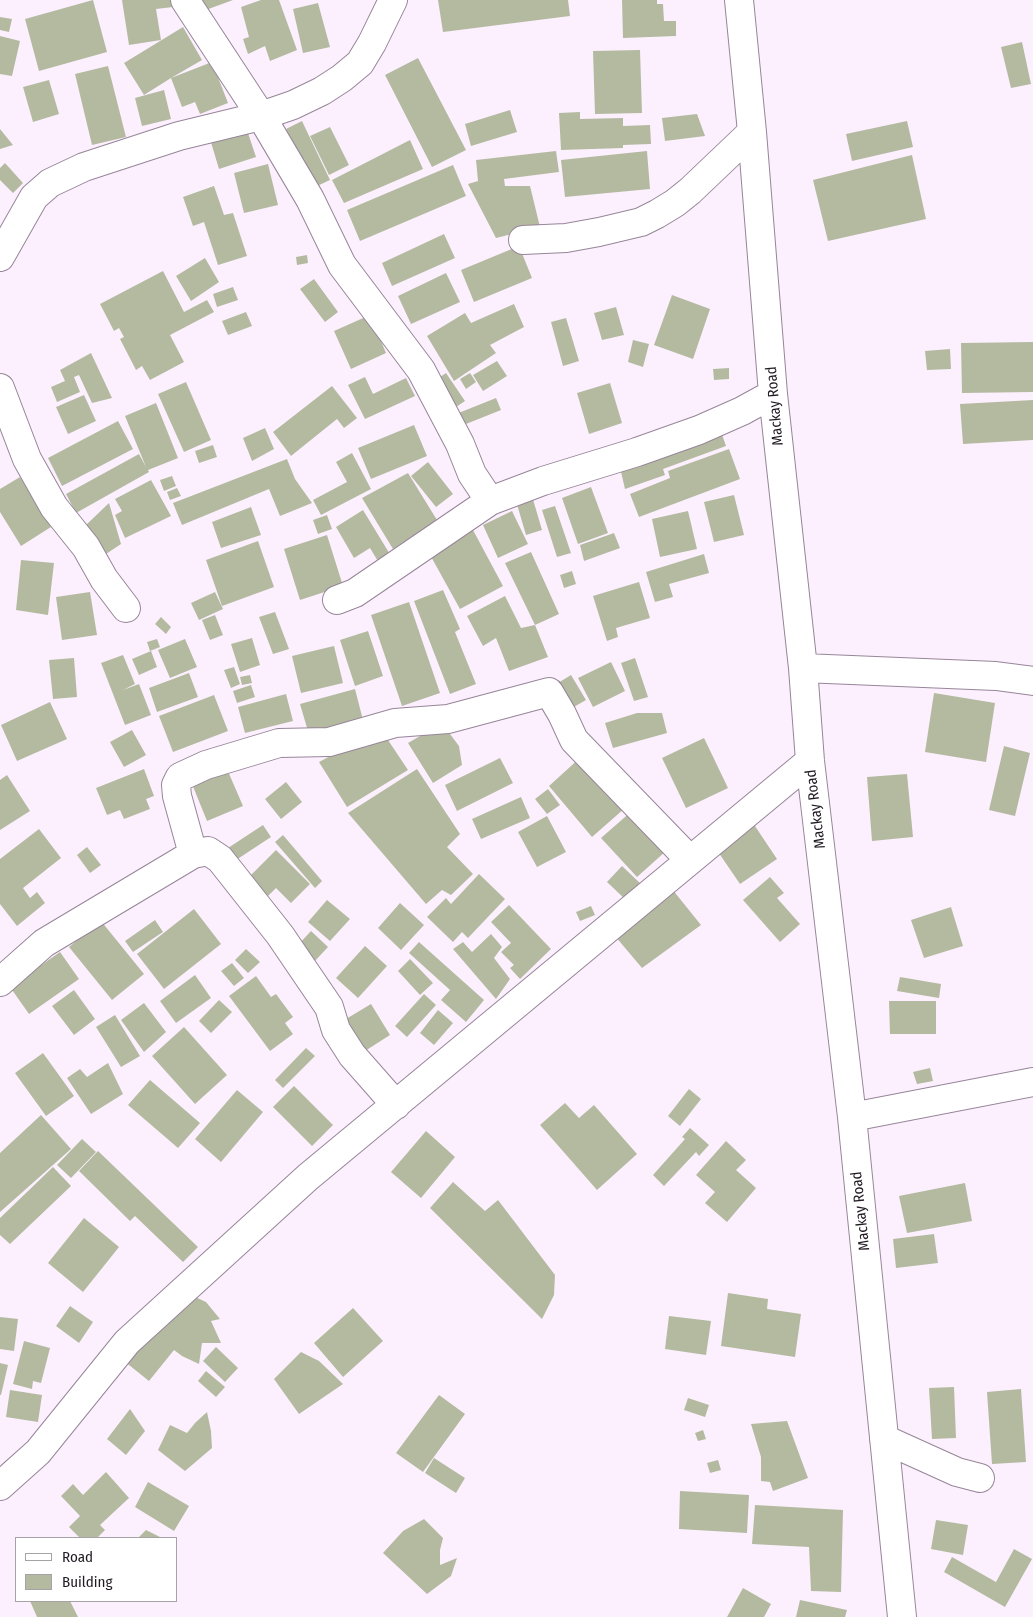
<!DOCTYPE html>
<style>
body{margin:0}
#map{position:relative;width:1033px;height:1617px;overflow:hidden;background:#fcf0fe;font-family:"Fira Sans Condensed",sans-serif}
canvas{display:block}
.legend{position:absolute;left:15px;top:1537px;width:162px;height:65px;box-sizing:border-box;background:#fff;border:1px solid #a6a3a7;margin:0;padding:6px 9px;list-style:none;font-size:15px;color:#211a22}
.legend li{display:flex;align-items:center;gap:10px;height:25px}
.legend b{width:25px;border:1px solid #a6a3a7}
</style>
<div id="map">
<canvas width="1033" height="1617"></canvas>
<ul class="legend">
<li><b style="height:6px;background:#fff"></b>Road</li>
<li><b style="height:14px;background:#b4baa0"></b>Building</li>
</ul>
</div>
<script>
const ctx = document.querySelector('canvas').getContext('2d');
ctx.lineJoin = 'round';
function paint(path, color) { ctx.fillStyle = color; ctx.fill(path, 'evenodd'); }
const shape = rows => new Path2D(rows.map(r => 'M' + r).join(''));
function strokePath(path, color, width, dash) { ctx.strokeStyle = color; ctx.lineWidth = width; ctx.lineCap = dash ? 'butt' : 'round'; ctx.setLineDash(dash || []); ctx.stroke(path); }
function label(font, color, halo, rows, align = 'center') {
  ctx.font = font + ' "Fira Sans Condensed",sans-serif'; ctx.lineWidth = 4; ctx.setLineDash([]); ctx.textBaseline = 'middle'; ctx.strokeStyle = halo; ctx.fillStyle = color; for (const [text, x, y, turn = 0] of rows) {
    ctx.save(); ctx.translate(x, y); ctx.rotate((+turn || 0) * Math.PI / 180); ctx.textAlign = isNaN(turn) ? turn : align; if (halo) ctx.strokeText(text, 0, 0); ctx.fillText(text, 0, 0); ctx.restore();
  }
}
const building = shape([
 [93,0,107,52,39,71,25,19],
 [122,0,172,0,173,7,156,9,161,40,129,45],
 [199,0,233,0,203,11],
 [261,0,279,0,297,50,270,61,265,46,248,54,243,39,249,37,241,7],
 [438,0,568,0,570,16,443,32],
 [622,0,657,0,657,4,663,4,664,21,676,21,676,36,623,38],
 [318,3,330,47,303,53,293,9],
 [0,17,12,19,9,32,0,30],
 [183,27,202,60,171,78,212,62,228,103,200,114,195,102,182,107,171,78,144,95,124,63],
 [0,36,20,41,12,76,0,74],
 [1022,42,1031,84,1011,88,1001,47],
 [640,50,642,113,595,114,593,51],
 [418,58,466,150,432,167,385,75],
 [108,66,126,137,92,145,75,74],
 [49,80,59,114,33,122,23,87],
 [164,90,171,119,142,126,135,98],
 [510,110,517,132,471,146,465,124],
 [580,112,580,119,623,118,623,126,650,125,651,144,623,145,623,148,561,150,559,113],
 [697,114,705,136,665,141,662,118],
 [302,121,330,180,315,187,286,129],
 [907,121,913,147,852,161,846,134],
 [246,127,256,157,219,169,210,139],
 [330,127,349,165,329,175,310,136],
 [0,129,13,145,0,149],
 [410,140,423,169,344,203,332,180],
 [556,151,559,172,504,179,505,186,530,186,540,227,496,238,468,184,478,181,476,160],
 [647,151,650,189,565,197,561,160],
 [912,155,926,219,828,241,813,180],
 [5,163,23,183,13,193,0,180,0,168],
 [268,164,278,205,244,213,234,173],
 [453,165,466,196,360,241,347,210],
 [214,186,224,215,233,213,247,256,218,265,204,222,193,226,183,197],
 [444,234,455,258,392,286,382,263],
 [519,246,532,278,474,302,461,270],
 [307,255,308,263,297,265,296,257],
 [205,258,219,282,191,301,176,276],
 [163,271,184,312,207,300,214,312,170,335,184,362,150,380,142,366,136,370,120,339,124,337,119,328,114,331,100,304],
 [446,273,460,302,411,324,398,296],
 [314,279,338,312,325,322,300,289],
 [233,287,238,300,217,307,213,294],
 [672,295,710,309,693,359,654,345],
 [514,304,524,327,490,345,496,353,454,381,427,336,465,313,471,323],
 [616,307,624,335,602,340,594,313],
 [246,312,252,326,228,335,222,321],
 [370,315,386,353,351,369,334,331],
 [566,318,579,361,563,366,551,322],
 [633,340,649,344,643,367,628,362],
 [1033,342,1033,392,962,393,961,343],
 [950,349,951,369,927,370,925,351],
 [91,353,112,398,92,403,79,375,74,377,80,392,57,402,51,387,65,381,60,370],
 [497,361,507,376,483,391,473,375],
 [729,368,729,379,714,380,713,369],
 [446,373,465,401,453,409,434,381],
 [470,373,476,382,466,389,460,379],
 [365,377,373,394,406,378,415,396,365,419,348,385],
 [186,382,211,440,184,452,158,394],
 [610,383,622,423,589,434,577,393],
 [332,386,357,418,344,428,337,419,291,456,273,432],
 [84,395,96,421,68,434,56,407],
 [496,398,501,410,461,426,456,414],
 [1033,400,1033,440,963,444,960,404],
 [156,403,178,458,148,470,149,472,76,513,66,494,139,454,146,467,125,416],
 [118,421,133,449,62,486,48,458],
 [414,425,427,456,371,479,358,448],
 [719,426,726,446,663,469,665,475,625,489,618,459],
 [265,428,274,449,252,461,243,438],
 [213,445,217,457,199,463,195,451],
 [729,449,740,479,639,517,630,494,670,478,668,471],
 [352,453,371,489,321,515,313,500,347,482,336,462],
 [287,459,295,479,312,503,280,516,269,489,182,525,173,503],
 [428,462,453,494,436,507,411,476],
 [408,473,437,520,393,549,362,498],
 [172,476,176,486,164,491,160,480],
 [20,477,51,527,21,546,0,512,0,489],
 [151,480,171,516,125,538,115,515,122,511,115,499],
 [591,487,608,533,578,544,562,498],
 [177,488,181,496,170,500,167,492],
 [734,495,744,535,714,542,704,502],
 [532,496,542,530,526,535,516,501],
 [109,503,121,544,106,554,86,525],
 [555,506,571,553,557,557,542,510],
 [251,507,261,535,221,548,212,522],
 [363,510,391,556,379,563,370,548,354,558,336,527],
 [512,511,528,544,498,558,483,525],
 [688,511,697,549,660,557,652,519],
 [327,515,332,529,318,534,313,520],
 [473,530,503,586,460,609,429,553],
 [614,533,620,548,584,561,580,545],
 [327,535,343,586,300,600,284,549],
 [258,541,274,587,222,606,206,560],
 [531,552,559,614,535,625,505,563],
 [704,554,709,573,669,584,673,597,655,602,646,572],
 [21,560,54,563,48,615,16,610],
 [572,571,576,584,564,588,560,575],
 [639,582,650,618,616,628,618,637,607,641,593,596],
 [443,590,460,629,455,632,476,684,450,694,414,601],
 [90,592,97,635,62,640,56,597],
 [215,592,223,609,199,620,191,603],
 [505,596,521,628,535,625,548,657,509,671,496,638,483,646,467,616],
 [409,602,440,693,402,706,371,615],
 [275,612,289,649,273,654,259,617],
 [215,615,223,635,210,640,202,620],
 [161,617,171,627,166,634,155,624],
 [368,631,383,676,355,686,340,640],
 [252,638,260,665,240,672,231,644],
 [157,639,160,647,150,651,147,642],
 [185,639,197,667,170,678,158,650],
 [334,646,343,683,301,693,292,656],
 [151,651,157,667,139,675,132,659],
 [123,655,135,684,123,690,139,684,151,715,125,725,101,663],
 [74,658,77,697,53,699,49,660],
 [635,658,648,697,634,701,621,663],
 [611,662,625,691,593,707,578,678],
 [234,667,240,684,231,688,224,670],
 [189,673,198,697,157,712,149,688],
 [250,675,252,683,242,685,240,677],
 [571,675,586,700,572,708,558,683],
 [251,685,255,697,237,703,233,691],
 [355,689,364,724,310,738,300,704],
 [934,693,995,703,986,762,925,752],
 [286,694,293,721,245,733,238,707],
 [214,695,228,731,173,752,159,716],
 [50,702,67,739,17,761,1,725],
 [637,713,662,713,667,733,613,748,605,723],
 [439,725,444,726,459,746,462,765,433,783,408,743],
 [132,730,146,755,124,767,110,742],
 [384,734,408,770,347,807,319,762,357,742,366,747,382,739],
 [704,738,728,788,686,808,662,758],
 [1004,746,1030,753,1015,816,989,810],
 [582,756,625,808,592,837,549,786],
 [500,758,513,783,457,811,445,785],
 [144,769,154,796,146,799,150,809,124,819,120,810,107,815,96,788],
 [227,769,243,806,207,821,192,784],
 [417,769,460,834,447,847,473,874,451,895,442,890,426,904,348,813],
 [907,774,913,837,872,841,867,777],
 [7,775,30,811,0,830,0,780],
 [286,782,302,802,281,819,265,799],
 [548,789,560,805,547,814,535,799],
 [521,797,530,818,481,839,472,819],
 [633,810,666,851,637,877,601,838],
 [547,816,566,852,537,867,518,832],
 [749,817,777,859,740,884,712,843],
 [263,825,271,837,236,860,228,848],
 [39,829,61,858,23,888,30,898,37,892,45,903,17,926,0,904,0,859],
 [283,835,322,881,315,888,275,842],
 [87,847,101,865,90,873,77,855],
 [276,850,310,884,291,903,276,888,268,896,249,877],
 [622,866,642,885,626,900,607,882],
 [479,874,505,899,468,938,462,932,453,942,427,917,446,898,451,904],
 [770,877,784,893,777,898,800,924,780,942,743,900],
 [672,889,701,925,642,968,615,936],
 [327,900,350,919,330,941,308,922],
 [400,903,424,925,401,950,378,928],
 [509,905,551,949,520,979,510,968,514,965,501,952,511,943,491,922],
 [591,906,595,915,580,921,576,912],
 [951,907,963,946,924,958,911,920],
 [194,909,221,944,164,989,137,954],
 [155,920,163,932,133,952,125,941],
 [101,921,144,974,112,1000,69,947],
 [311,931,328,947,314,962,297,946],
 [491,934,502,947,494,958,510,979,496,999,453,949,463,942,472,952],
 [419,942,484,1000,466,1022,441,1000,450,990,409,953],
 [365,946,387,966,358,998,336,978],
 [246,949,260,962,248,973,235,960],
 [60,952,79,979,29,1014,10,987],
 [410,959,433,983,420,995,398,971],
 [232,963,244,978,234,986,221,971],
 [195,975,211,998,176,1023,160,1001],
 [256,976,271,997,276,994,293,1017,285,1023,293,1034,270,1051,229,996],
 [900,977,941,984,939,998,897,991],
 [74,990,95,1019,74,1035,52,1006],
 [424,994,436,1005,407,1037,395,1026],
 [219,1000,232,1012,211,1033,199,1021],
 [889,1001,936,1001,936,1034,890,1034],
 [144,1003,166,1032,144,1052,121,1020],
 [371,1004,390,1035,365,1051,346,1019],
 [438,1010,453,1023,434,1045,420,1033],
 [115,1015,140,1056,121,1067,96,1027],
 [184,1027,227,1075,195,1104,152,1056],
 [306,1048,315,1056,283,1088,275,1080],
 [43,1053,74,1096,46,1116,15,1073],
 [108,1063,123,1094,91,1114,67,1078,80,1069,87,1077],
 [930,1068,933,1081,917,1084,913,1072],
 [150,1080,200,1123,178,1148,128,1105],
 [294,1086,333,1125,312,1146,273,1107],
 [689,1089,701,1099,680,1126,668,1116],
 [237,1090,263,1112,221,1162,195,1139],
 [565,1103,579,1118,594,1105,637,1154,597,1190,540,1125],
 [41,1115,71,1149,0,1212,0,1153],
 [690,1128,709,1145,699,1156,696,1152,664,1186,653,1175,685,1139,682,1137],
 [426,1131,455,1157,421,1198,391,1172],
 [82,1139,96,1152,71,1178,57,1165],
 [726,1141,746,1160,736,1170,756,1188,727,1222,705,1203,715,1192,696,1175],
 [98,1151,198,1247,183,1262,135,1216,130,1221,79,1171],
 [53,1167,71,1186,10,1244,0,1235,0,1218],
 [453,1182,485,1211,498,1200,555,1275,554,1295,542,1319,430,1208],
 [965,1183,972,1221,907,1233,899,1196],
 [84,1218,119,1247,83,1292,48,1263],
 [934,1234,938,1263,896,1268,893,1239],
 [728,1293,768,1299,767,1309,801,1314,795,1357,721,1346],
 [191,1295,206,1302,220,1319,211,1321,221,1343,202,1343,199,1364,182,1356,174,1350,149,1381,124,1361,150,1330,156,1335,167,1310],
 [70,1306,93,1322,79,1343,56,1326],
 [353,1308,383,1341,343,1377,314,1343],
 [669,1316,711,1321,706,1355,665,1349],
 [0,1317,18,1319,14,1351,0,1349],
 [24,1341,50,1348,41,1383,33,1381,32,1389,13,1384],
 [216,1347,238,1368,225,1382,203,1361],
 [301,1352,319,1361,343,1384,299,1414,274,1379],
 [0,1363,8,1365,1,1395,0,1395],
 [206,1371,225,1387,216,1397,198,1381],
 [954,1387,956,1438,932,1439,929,1388],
 [1021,1389,1026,1462,992,1464,987,1392],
 [10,1390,42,1395,38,1422,6,1417],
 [439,1395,465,1414,423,1472,396,1453],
 [688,1398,709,1405,705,1417,684,1410],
 [130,1409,145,1431,126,1455,107,1439],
 [207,1412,211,1431,212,1448,185,1471,158,1450,170,1425,187,1433,195,1423],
 [787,1421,808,1478,773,1491,770,1482,761,1481,761,1457,751,1424],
 [703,1430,706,1439,698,1441,695,1433],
 [434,1458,465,1478,456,1493,425,1473],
 [718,1460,721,1470,710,1473,707,1463],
 [106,1472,129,1498,100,1525,105,1530,97,1538,80,1538,69,1527,80,1516,61,1496,73,1484,83,1495],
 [148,1482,189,1506,174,1531,135,1507],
 [680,1491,749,1495,747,1533,679,1529],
 [755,1505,843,1510,841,1592,811,1591,809,1547,752,1544],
 [424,1519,443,1538,440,1550,440,1565,457,1558,451,1576,427,1594,383,1553,403,1531],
 [936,1520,968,1525,963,1555,931,1549],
 [146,1530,162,1538,138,1538],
 [1014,1549,1032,1559,1005,1607,944,1572,952,1557,996,1582],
 [743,1588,771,1604,764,1617,727,1617],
 [800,1600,847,1610,845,1617,796,1617],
 [30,1601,70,1601,78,1617,37,1617]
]);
const minor = shape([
 [185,0,261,116,310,199,342,265,421,370,460,444,472,474,490,501,543,481,637,452,699,430,742,411,773,394],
 [739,0,752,132,773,394,803,668,810,761,852,1117,902,1617],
 [523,240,566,238,599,232,641,222,657,214,675,203,690,191,752,132],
 [0,257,34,197,50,183,84,167,179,136,261,116,293,105,322,91,342,78,360,63,372,43,393,0],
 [0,388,27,459,54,507,86,547,104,579,126,608],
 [337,600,355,593,490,501],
 [803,668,996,676,1033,681],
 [193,854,177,796,176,785,180,777,206,765,279,743,329,742,395,723,448,719,549,692,562,714,574,740,690,860],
 [0,982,44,943,193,854,208,851,220,859,280,935,329,1007,336,1030,352,1055,396,1105],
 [852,1117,1033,1082],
 [884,1439,957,1472,980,1478],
 [0,1486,38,1452,127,1342,308,1177,810,761]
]);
const streetNames = [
 ["Mackay Road",775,406,-95],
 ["Mackay Road",816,809,-97],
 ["Mackay Road",861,1211,-96]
];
paint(building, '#b4baa0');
strokePath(minor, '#978599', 30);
strokePath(minor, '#fff', 28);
label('15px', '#211a22', '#fff', streetNames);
</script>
